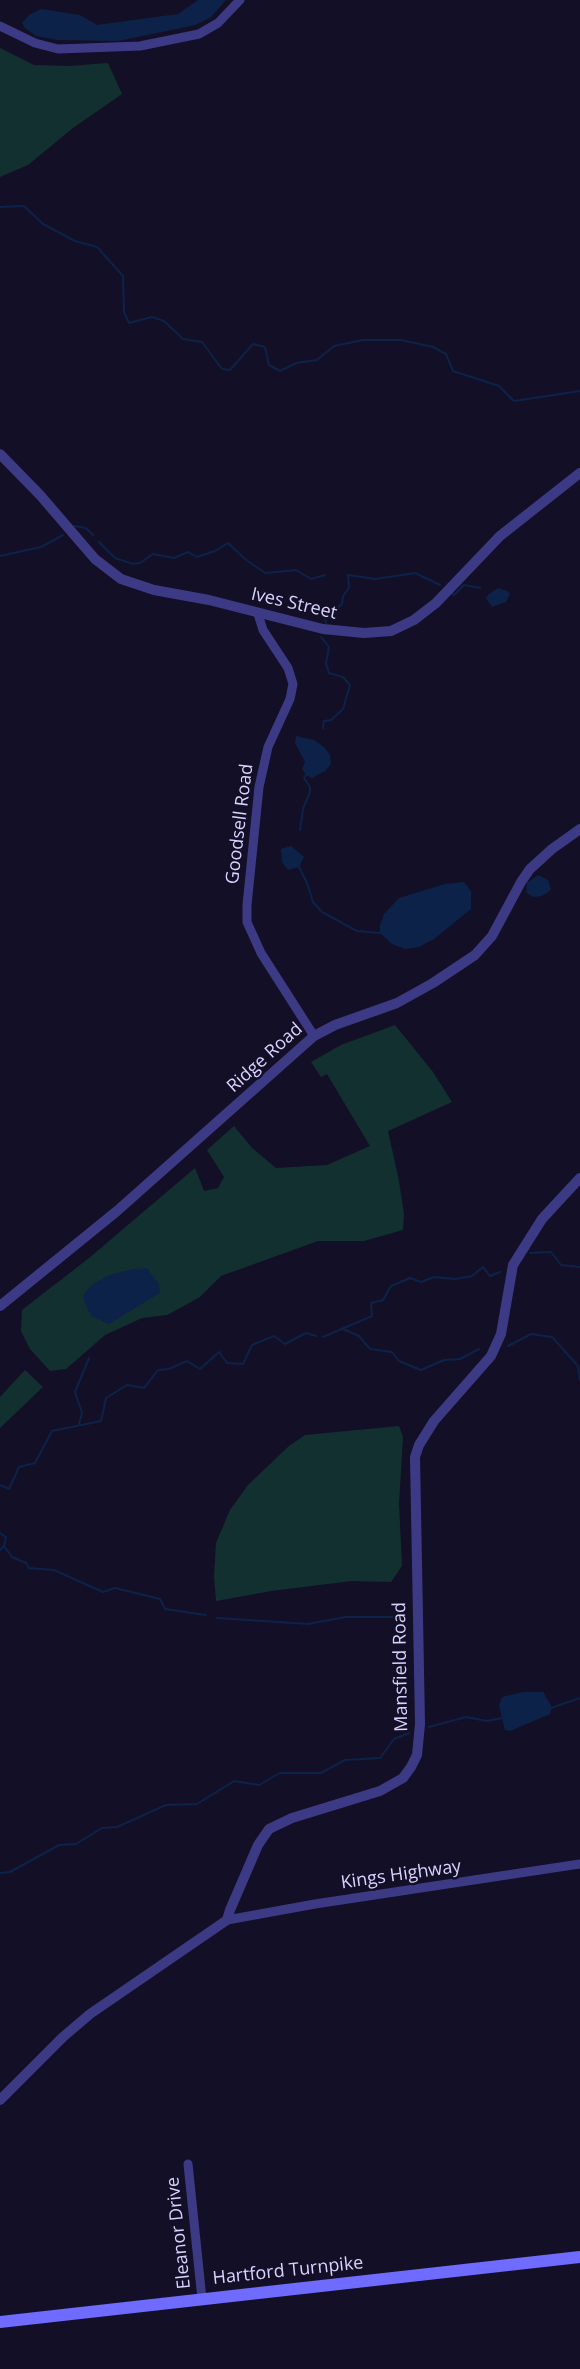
<!DOCTYPE html>
<style>
body{margin:0}
canvas{display:block;background:#130f26}
</style>
<canvas width="580" height="2369"></canvas>
<script>
const ctx = document.querySelector('canvas').getContext('2d');
ctx.lineJoin = 'round';
function paint(path, color) { ctx.fillStyle = color; ctx.fill(path, 'evenodd'); }
const shape = rows => new Path2D(rows.map(r => 'M' + r).join(''));
function strokePath(path, color, width, dash) { ctx.strokeStyle = color; ctx.lineWidth = width; ctx.lineCap = dash ? 'butt' : 'round'; ctx.setLineDash(dash || []); ctx.stroke(path); }
function label(font, color, halo, rows, align = 'center') {
  ctx.font = font + ' "Open Sans",sans-serif'; ctx.lineWidth = 5; ctx.setLineDash([]); ctx.textBaseline = 'middle'; ctx.strokeStyle = halo; ctx.fillStyle = color; for (const [text, x, y, turn = 0] of rows) {
    ctx.save(); ctx.translate(x, y); ctx.rotate((+turn || 0) * Math.PI / 180); ctx.textAlign = isNaN(turn) ? turn : align; if (halo) ctx.strokeText(text, 0, 0); ctx.fillText(text, 0, 0); ctx.restore();
  }
}
const green = shape([
 [0,48,34,65,69,66,108,63,122,94,73,128,28,165,0,177],
 [395,1025,433,1072,452,1102,388,1131,399,1181,404,1214,403,1230,364,1241,318,1241,221,1276,200,1297,167,1315,142,1318,105,1335,66,1369,50,1371,30,1349,21,1331,22,1310,89,1258,195,1168,204,1191,218,1188,224,1177,207,1150,234,1126,252,1148,276,1168,327,1165,370,1146,327,1074,321,1077,311,1062,341,1045],
 [25,1370,43,1387,0,1428,0,1397],
 [399,1426,403,1437,399,1504,402,1566,391,1582,352,1581,271,1591,216,1601,214,1576,216,1543,230,1510,248,1485,289,1446,305,1435]
]);
const water = shape([
 [198,0,226,0,211,17,196,25,118,41,58,40,36,36,25,28,22,23,29,15,41,9,80,15,97,25,178,14],
 [498,588,507,591,510,594,506,602,492,607,486,598,489,594],
 [296,736,314,740,324,747,330,755,331,764,325,771,312,778,306,775,302,769,305,762,295,743],
 [291,846,304,857,299,867,288,870,282,862,281,849],
 [538,875,548,880,551,890,542,896,533,897,526,892,527,883],
 [464,882,471,891,471,909,434,939,419,947,405,949,392,944,380,933,380,925,384,914,399,898,445,884],
 [147,1268,159,1284,160,1293,109,1324,91,1316,83,1298,85,1292,93,1284,109,1275,133,1269],
 [523,1692,543,1692,552,1707,550,1714,510,1731,505,1730,499,1706,502,1697]
]);
const stream = shape([
 [0,207,24,206,43,224,75,241,97,247,123,276,124,312,129,323,152,317,164,321,183,339,202,342,222,369,230,370,253,344,265,347,269,365,280,371,296,363,317,360,334,346,363,340,401,340,433,347,446,354,453,371,499,386,514,401,580,391],
 [74,526,86,528,93,535],
 [99,542,115,558,133,564,140,563,153,554,174,558,188,552,197,557,215,551,228,543,245,559,265,573,296,570,311,579,325,575],
 [0,556,41,547,63,535],
 [452,593,454,595,464,585,480,588],
 [326,623,324,613,328,610,333,612,342,604,343,596,349,588,348,575,375,579,415,573,440,585],
 [321,637,329,647,326,663,329,673,343,677,350,685,343,709,331,720,324,721,323,728],
 [300,830,303,809,310,792,310,787,304,778,306,775],
 [299,867,307,883,313,902,322,912,357,931,380,933],
 [530,1253,551,1252,561,1265,580,1267],
 [343,1329,359,1336,370,1349,392,1352,399,1361,421,1370,444,1360,460,1359,479,1349],
 [323,1337,372,1316,371,1303,383,1300,391,1286,410,1278,421,1282,434,1277,455,1279,472,1276,483,1267,490,1276,500,1272],
 [508,1346,531,1334,552,1337,578,1366,580,1380],
 [79,1424,82,1413,75,1392,89,1358],
 [0,1485,9,1489,19,1467,35,1463,52,1431,101,1421,106,1398,127,1385,144,1388,158,1370,169,1369,187,1361,200,1369,219,1352,227,1363,243,1364,252,1345,274,1336,285,1344,306,1333,316,1336],
 [0,1533,6,1537,4,1546,0,1550],
 [4,1546,12,1557,26,1563,29,1568,54,1570,103,1592,115,1588,160,1599,165,1609,206,1615],
 [217,1618,308,1624,346,1617,405,1617],
 [551,1708,580,1698],
 [429,1727,466,1717,487,1721,502,1718],
 [0,1873,10,1872,59,1845,76,1844,102,1828,117,1827,166,1805,197,1804,234,1781,259,1785,280,1773,321,1773,345,1760,380,1758,394,1739,409,1733]
]);
const minor = shape([
 [0,26,35,43,58,49,140,46,199,34,218,23,240,0],
 [258,614,263,630,288,668,293,684,290,699,268,747,259,787,247,905,247,922,261,953,314,1036],
 [227,1920,315,1904,580,1864],
 [188,2164,202,2299]
]);
const tertiary = shape([
 [0,454,40,495,95,559,121,579,154,590,209,600,323,629,364,633,391,631,414,620,436,603,500,536,580,473],
 [0,1306,117,1211,314,1036,335,1025,397,1003,433,983,475,955,492,936,521,882,530,869,552,849,580,829],
 [0,2100,63,2037,90,2014,227,1920,230,1910,258,1845,269,1829,292,1818,380,1791,403,1778,411,1767,417,1755,420,1724,415,1457,419,1445,434,1421,491,1356,501,1334,513,1265,542,1219,580,1178]
]);
const secondary = shape([
 [0,2322,580,2257]
]);
const streetNames = [
 ["Ives Street",294,604,13],
 ["Goodsell Road",240,824,-83],
 ["Ridge Road",265,1058,-42],
 ["Mansfield Road",401,1667,-91],
 ["Kings Highway",401,1875,-8],
 ["Eleanor Drive",179,2233,-96],
 ["Hartford Turnpike",288,2271,-6]
];
paint(green, '#12302f');
paint(water, '#0c2248');
strokePath(stream, '#0c2248', 2);
strokePath(minor, '#3d3a85', 9);
strokePath(tertiary, '#3d3a85', 10);
strokePath(secondary, '#6f6bff', 12);
label('18px', '#d9d4ff', '#130f26', streetNames);
</script>
